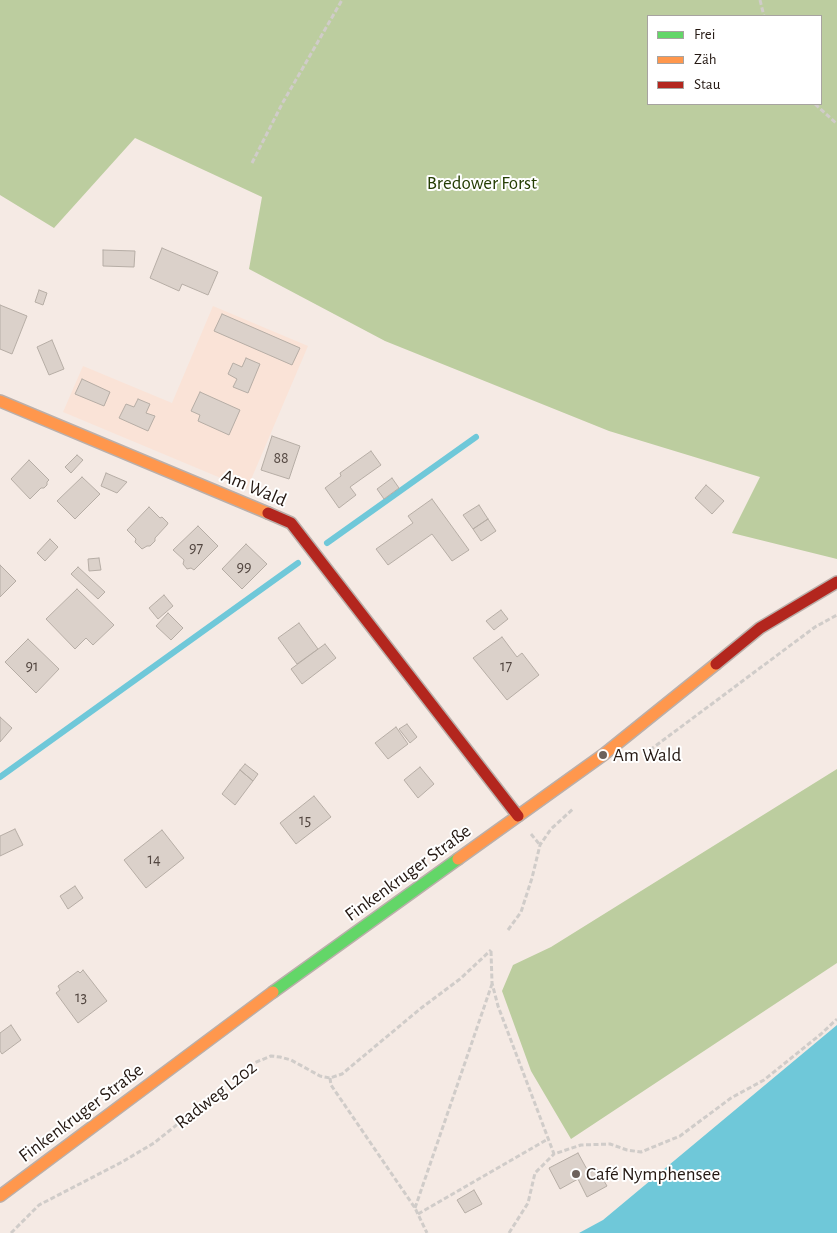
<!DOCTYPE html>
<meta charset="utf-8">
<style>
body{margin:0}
#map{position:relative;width:837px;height:1233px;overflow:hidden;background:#f5eae4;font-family:"Alegreya Sans",sans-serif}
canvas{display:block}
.legend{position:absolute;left:647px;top:15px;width:175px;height:90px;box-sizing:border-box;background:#fff;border:1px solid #a7a3a0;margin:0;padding:6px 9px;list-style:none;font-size:15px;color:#241812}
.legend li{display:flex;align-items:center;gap:10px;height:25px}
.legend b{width:25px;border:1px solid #a7a3a0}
</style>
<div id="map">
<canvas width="837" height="1233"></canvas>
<ul class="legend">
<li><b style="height:6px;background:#63d668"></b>Frei</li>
<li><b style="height:6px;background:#ff974d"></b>Zäh</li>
<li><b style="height:6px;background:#b3261e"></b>Stau</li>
</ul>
</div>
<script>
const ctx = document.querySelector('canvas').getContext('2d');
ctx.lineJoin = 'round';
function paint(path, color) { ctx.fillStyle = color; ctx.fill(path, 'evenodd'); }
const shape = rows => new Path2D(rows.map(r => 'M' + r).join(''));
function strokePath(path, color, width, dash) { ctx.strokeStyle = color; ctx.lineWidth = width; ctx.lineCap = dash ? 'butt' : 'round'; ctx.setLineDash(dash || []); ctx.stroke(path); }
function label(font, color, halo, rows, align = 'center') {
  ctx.font = font + ' "Alegreya Sans",sans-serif'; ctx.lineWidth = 4; ctx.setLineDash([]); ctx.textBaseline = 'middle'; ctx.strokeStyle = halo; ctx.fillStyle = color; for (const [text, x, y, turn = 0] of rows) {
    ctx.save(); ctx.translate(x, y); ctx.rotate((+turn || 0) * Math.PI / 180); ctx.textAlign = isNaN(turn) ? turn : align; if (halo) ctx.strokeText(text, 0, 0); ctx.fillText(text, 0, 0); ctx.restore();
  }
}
const built = shape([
 [213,306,308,346,247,489,63,412,83,366,172,403]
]);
const forest = shape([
 [0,0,837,0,837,559,732,533,760,477,609,431,385,341,249,269,262,197,135,138,54,228,0,195],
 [821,16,821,104,648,104,648,16],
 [837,769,837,963,571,1139,531,1071,502,991,513,965,551,947]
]);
const water = shape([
 [837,1025,837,1233,579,1233,603,1220]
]);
const stream = shape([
 [327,543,476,437],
 [0,777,298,563]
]);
const building = shape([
 [162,248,218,272,208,295,182,284,179,291,150,278,162,248],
 [103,250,135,251,134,267,103,266,103,250],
 [39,290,47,293,43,305,35,302,39,290],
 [0,305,27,316,12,354,0,349,0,305],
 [222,314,300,348,292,365,214,331,222,314],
 [52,340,64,369,49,375,37,347,52,340],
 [246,358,260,364,248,393,233,387,237,379,228,374,233,363,242,367,246,358],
 [82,379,110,392,104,406,75,394,82,379],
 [200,392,240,410,229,435,198,421,200,415,191,411,200,392],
 [138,399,150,404,146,413,155,416,148,431,119,418,126,404,134,407,138,399],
 [272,436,300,446,289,479,261,470,272,436],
 [371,451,381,465,350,487,356,495,339,508,325,488,341,476,340,473,371,451],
 [77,455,83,460,71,473,65,467,77,455],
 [29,460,49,480,47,482,47,485,44,488,41,488,30,499,11,479,29,460],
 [106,473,127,482,117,493,101,486,106,473],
 [82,477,100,494,75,519,57,501,82,477],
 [392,478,399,488,384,499,377,489,392,478],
 [706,485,724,501,712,514,695,498,706,485],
 [432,499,469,550,452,561,432,534,388,565,376,549,413,523,408,516,432,499],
 [479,505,488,519,473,529,463,515,479,505],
 [149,507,160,518,162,517,168,523,167,525,155,538,155,541,150,546,147,546,142,549,135,542,136,539,127,530,149,507],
 [488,519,496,531,481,541,473,529,488,519],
 [198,526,218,546,194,570,191,568,187,569,183,564,184,560,173,550,198,526],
 [50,539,58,547,45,561,37,553,50,539],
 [246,544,267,564,242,589,222,569,246,544],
 [99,558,101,570,89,571,88,559,99,558],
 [0,565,16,581,0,597,0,565],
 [78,567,105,592,98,599,71,574,78,567],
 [77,589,114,625,93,645,86,638,75,649,46,619,77,589],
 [164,595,173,606,158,619,149,608,164,595],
 [501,610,508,619,494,630,486,621,501,610],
 [168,613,183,628,171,640,156,626,168,613],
 [299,623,318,649,297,664,278,638,299,623],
 [502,637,517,657,522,653,539,675,507,700,473,658,502,637],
 [28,639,59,669,36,693,5,662,28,639],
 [325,644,336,658,302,684,291,669,325,644],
 [0,717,12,728,0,742,0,717],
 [407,724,417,737,410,743,399,729,407,724],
 [396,727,408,744,388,759,375,743,396,727],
 [245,764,258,774,253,781,240,770,245,764],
 [420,767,434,784,418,798,404,780,420,767],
 [240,770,253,781,235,805,222,794,240,770],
 [314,796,331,817,296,844,280,823,314,796],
 [15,829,23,845,0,856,0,836,15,829],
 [162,830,184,858,146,888,124,860,162,830],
 [75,886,83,898,68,909,60,896,75,886],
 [83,970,107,1001,78,1023,56,993,60,990,58,986,78,971,80,973,83,970],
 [11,1025,21,1040,2,1054,0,1051,0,1033,11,1025],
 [578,1153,589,1173,597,1169,607,1186,587,1197,578,1179,560,1189,549,1168,578,1153],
 [474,1190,482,1204,465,1213,457,1200,474,1190]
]);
const path = shape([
 [760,0,764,16],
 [815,104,837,124],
 [252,163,282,104,342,0],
 [650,750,815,627,837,615],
 [531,834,540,845],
 [508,930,521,912,532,878,540,845,551,829,574,808],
 [491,951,492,983,498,1006,554,1154,581,1145,610,1144,627,1150,641,1152,680,1136,731,1098,764,1080,821,1034,837,1019],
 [330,1078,331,1085,415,1208,427,1233],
 [415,1208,492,984],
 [418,1214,548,1139],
 [11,1233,39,1205,122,1162,154,1143,254,1063,271,1056,280,1057,291,1060,320,1076,330,1078,342,1074,420,1009,460,979,491,950],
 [509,1233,528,1203,535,1173,554,1154]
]);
const fast = shape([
 [273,992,458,859]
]);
const slow = shape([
 [0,401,268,513],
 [458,859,603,755,716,664],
 [0,1196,273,992]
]);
const jam = shape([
 [268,513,291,523,518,816],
 [716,664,760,628,837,582]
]);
const markers = [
 [603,755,5,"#6d625c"],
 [576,1174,5,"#6d625c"]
];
const numberNames = [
 ["88",281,458],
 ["97",196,548],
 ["99",244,567],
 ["91",32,666],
 ["17",506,666],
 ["15",305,820],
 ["14",154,859],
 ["13",81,997]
];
const parkNames = [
 ["Bredower Forst",482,183]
];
const streetNames = [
 ["Am Wald",254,488,23],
 ["Finkenkruger Straße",408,873,-36],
 ["Radweg L202",216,1095,-38],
 ["Finkenkruger Straße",81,1113,-37]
];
const poiNames = [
 ["Am Wald",613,755],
 ["Café Nymphensee",586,1174]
];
paint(built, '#fae3d7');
paint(forest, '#bccd9f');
paint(water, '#6fc8d9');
strokePath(stream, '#6fc8d9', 6);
paint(building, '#dbd1ca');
strokePath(building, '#b6ada5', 1);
strokePath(fast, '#baafaa', 14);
strokePath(slow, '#baafaa', 14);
strokePath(jam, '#baafaa', 14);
strokePath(path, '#d0ccc9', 3, [5, 2.5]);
strokePath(fast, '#63d668', 11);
strokePath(slow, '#ff974d', 11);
strokePath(jam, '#b3261e', 11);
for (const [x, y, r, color] of markers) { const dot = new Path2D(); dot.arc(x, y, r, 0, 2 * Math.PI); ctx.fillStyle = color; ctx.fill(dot); strokePath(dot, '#fff', 2); }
label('16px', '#524640', null, numberNames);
label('19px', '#253e04', '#fff', parkNames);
label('19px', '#241812', '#fff', streetNames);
label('19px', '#241812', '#fff', poiNames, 'left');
</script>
